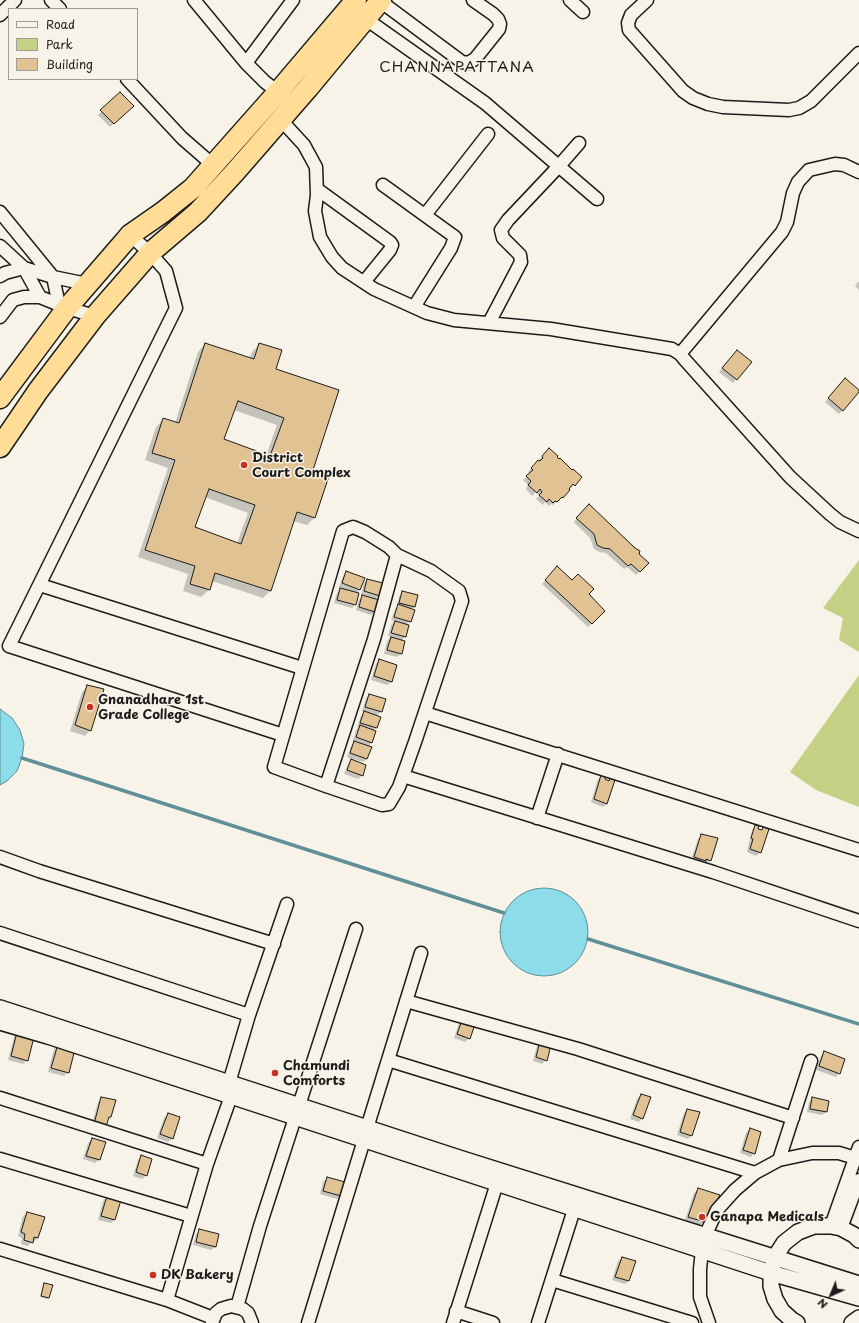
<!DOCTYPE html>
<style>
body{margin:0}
#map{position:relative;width:859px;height:1323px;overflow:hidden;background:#f7f3e8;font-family:"Playpen Sans",sans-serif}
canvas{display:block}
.legend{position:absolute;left:8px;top:8px;width:130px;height:72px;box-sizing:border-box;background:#f7f3e8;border:1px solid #9f9d96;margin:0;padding:5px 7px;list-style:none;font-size:12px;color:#1c1c1c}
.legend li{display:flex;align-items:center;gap:8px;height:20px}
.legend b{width:20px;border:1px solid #9f9d96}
.north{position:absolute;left:811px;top:1275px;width:40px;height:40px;-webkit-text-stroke:3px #f7f3e8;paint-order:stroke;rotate:224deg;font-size:11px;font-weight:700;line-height:16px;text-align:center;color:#1c1c1c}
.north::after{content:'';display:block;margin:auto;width:14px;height:18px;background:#1c1c1c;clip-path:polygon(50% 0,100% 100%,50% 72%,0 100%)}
</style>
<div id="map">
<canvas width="859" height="1323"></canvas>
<ul class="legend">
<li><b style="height:5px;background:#f7f3e8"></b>Road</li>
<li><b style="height:11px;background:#c4d185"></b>Park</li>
<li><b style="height:11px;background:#e0c293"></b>Building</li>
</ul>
<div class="north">N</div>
</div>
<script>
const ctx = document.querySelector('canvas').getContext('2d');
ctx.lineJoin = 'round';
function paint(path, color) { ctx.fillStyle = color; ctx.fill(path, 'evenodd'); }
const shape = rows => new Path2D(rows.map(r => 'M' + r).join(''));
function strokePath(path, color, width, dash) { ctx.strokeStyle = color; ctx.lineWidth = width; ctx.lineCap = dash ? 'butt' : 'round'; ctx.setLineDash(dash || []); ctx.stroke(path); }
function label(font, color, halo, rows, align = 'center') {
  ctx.font = font + ' "Playpen Sans",sans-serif'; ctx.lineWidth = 3; ctx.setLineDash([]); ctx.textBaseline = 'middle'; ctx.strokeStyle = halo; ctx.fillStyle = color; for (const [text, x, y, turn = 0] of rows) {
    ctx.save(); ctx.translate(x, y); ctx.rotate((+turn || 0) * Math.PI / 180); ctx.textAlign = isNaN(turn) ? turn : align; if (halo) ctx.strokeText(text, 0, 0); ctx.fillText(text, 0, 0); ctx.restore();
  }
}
const green = shape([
 [859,560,859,652,839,640,843,618,823,608],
 [859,675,859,807,816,790,790,772]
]);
const water = shape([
 [0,709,12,718,20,730,24,744,22,758,17,771,7,781,0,785,0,709],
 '500 932a44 44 0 1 1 88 0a44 44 0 1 1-88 0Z'
]);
const shadow = shape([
 [120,93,133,106,110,127,98,115],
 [858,282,859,282,859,290,855,286],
 [205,344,249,359,252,352,260,344,274,369,312,471,314,518,307,525,293,521,271,590,263,598,212,581,209,590,201,597,183,591,188,574,138,557,168,468,145,460,156,427,164,419,175,423,198,352],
 [234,410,277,425,266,456,223,440],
 [205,497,248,513,237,543,194,528],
 [734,355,736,379,733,383,719,372],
 [842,383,843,410,839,414,825,402],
 [549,449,556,457,572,472,580,477,570,489,569,487,559,501,558,500,553,505,551,504,549,506,545,502,543,505,536,499,539,496,536,492,532,496,526,489,528,485,523,480,530,474,528,472],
 [585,508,593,510,639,551,638,554,647,563,636,575,627,567,624,569,606,553,599,552,594,549,590,538,574,522],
 [557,568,604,611,588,627,542,584],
 [346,572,360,589,356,593,355,605,352,608,334,603,337,593,342,588,339,587,343,576],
 [367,580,379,595,375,600,375,611,371,615,356,610,359,600,364,595,361,595,364,583],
 [402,593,415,606,411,610,410,621,406,625,405,637,401,641,401,654,397,657,384,654,387,641,391,637,388,636,391,625,395,621,391,620,395,609,397,607,399,596],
 [379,660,391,682,387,685,371,680,376,664],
 [88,686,90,730,85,736,70,731,82,692],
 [369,695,385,700,381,712,376,716,379,717,376,728,373,731,371,743,368,747,367,759,363,762,347,757,351,746,355,742,353,741,356,730,359,727,357,727,361,716,365,712,362,711,366,698],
 [351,760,362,775,358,779,344,774,348,764],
 [601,776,604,780,608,781,610,779,607,804,603,807,591,802,598,779],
 [756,826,757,830,761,831,763,828,760,852,756,856,747,852,752,830],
 [701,836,710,860,706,864,691,860,698,839],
 [462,1021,469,1038,465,1042,454,1038,459,1024],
 [17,1033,27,1060,23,1064,8,1060,14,1037],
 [541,1042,546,1060,542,1064,533,1061,537,1046],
 [58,1045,68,1072,64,1076,48,1072,54,1049],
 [824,1053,839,1073,836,1077,816,1070,821,1056],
 [641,1095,643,1118,639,1122,630,1119,637,1099],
 [102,1098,110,1117,107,1120,91,1127,98,1102],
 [812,1098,828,1102,826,1112,822,1115,807,1112,809,1102],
 [687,1110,692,1135,688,1139,677,1135,684,1113],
 [168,1114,172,1138,168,1142,157,1138,164,1118],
 [750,1129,754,1153,751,1157,740,1153,746,1133],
 [92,1139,104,1143,99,1160,95,1163,83,1159,88,1143],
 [141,1157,146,1175,142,1179,133,1176,138,1160],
 [327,1178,340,1196,337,1199,320,1194,323,1182],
 [698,1189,718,1196,704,1222,700,1225,685,1220,694,1193],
 [107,1197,120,1201,114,1220,111,1223,98,1220,103,1201],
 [27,1213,38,1238,34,1241,32,1241,28,1246,21,1244,22,1238,18,1236,23,1216],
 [200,1230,215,1247,211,1250,193,1245,196,1234],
 [622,1258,634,1262,628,1281,625,1284,612,1280,618,1261],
 [45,1284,49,1298,47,1299,40,1297]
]);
const stream = shape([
 [22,758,504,913],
 [588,939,859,1024]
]);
const building = shape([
 [120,92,134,106,114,124,100,110,120,92],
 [205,343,254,359,259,343,282,350,276,369,339,390,313,470,329,476,315,518,297,512,271,591,215,573,210,590,190,584,195,566,145,550,175,460,152,453,163,418,179,423,205,343],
 [238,401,284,418,270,456,224,439,238,401],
 [209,489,255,505,241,544,195,527,209,489],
 [737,350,752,362,737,380,722,368,737,350],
 [845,378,859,390,859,392,843,411,828,398,845,378],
 [549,448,558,456,557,457,559,459,560,458,572,470,573,469,582,477,575,486,573,484,569,489,570,490,563,498,562,497,557,502,555,501,553,503,549,499,547,502,539,495,542,492,540,489,537,493,528,485,531,481,526,476,533,470,531,468,538,460,540,461,543,458,542,456,549,448],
 [589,504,635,548,640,551,639,554,649,563,640,572,631,564,628,566,610,549,603,548,597,545,594,534,576,518,589,504],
 [557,566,572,580,578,574,594,589,589,594,605,611,592,624,545,580,557,566],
 [346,571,365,578,360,590,342,583,346,571],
 [367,579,383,583,380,596,364,591,367,579],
 [340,588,359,593,356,605,337,600,340,588],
 [402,591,418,595,415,607,399,603,402,591],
 [362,595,379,600,375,612,359,607,362,595],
 [398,604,415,610,411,622,394,617,398,604],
 [395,621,409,625,406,637,391,633,395,621],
 [391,637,405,641,402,654,387,650,391,637],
 [379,659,397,665,392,682,374,676,379,659],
 [87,685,104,689,91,731,75,725,87,685],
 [369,694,386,699,382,712,365,707,369,694],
 [364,711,381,717,377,728,360,723,364,711],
 [360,725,376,731,372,743,356,737,360,725],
 [354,741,372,747,367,759,350,753,354,741],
 [351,759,366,765,363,776,347,770,351,759],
 [601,775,606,776,605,779,609,781,610,778,615,780,607,804,594,799,601,775],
 [755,825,759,826,758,829,762,830,763,827,769,829,761,853,750,849,753,839,751,838,755,825],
 [701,834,718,838,711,861,706,859,706,861,694,857,701,834],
 [462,1020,475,1024,470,1039,457,1034,462,1020],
 [17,1032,34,1037,28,1061,11,1056,17,1032],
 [540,1041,551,1045,547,1061,536,1057,540,1041],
 [58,1044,75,1049,69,1073,51,1068,58,1044],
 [824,1051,845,1059,840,1074,819,1066,824,1051],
 [641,1094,651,1097,643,1119,633,1115,641,1094],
 [101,1097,116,1100,111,1117,109,1117,106,1127,94,1124,101,1097],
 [812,1097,829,1101,827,1112,810,1109,812,1097],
 [687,1109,700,1112,692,1136,680,1132,687,1109],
 [168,1113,180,1117,173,1139,160,1134,168,1113],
 [750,1128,761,1132,755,1154,743,1150,750,1128],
 [92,1138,106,1142,100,1160,86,1156,92,1138],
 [141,1155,152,1159,147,1176,136,1172,141,1155],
 [327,1177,345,1182,341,1196,323,1191,327,1177],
 [698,1188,720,1195,705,1222,688,1217,698,1188],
 [107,1196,121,1200,115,1220,101,1216,107,1196],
 [27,1212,45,1217,38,1238,34,1237,33,1243,24,1240,25,1234,21,1232,27,1212],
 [199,1229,219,1234,216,1247,196,1242,199,1229],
 [622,1257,636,1261,629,1281,615,1277,622,1257],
 [44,1283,53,1285,49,1298,41,1296,44,1283]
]);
const minor = shape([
 [51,0,60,9],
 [194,0,246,63,265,82,278,92],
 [570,0,583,12],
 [647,0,631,15,628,23,629,30,683,91,693,98,708,104,723,107,789,110,799,108,811,101,859,53],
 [380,1,462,62,468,63,475,59,499,29,500,24,498,19,493,14,473,0],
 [0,15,15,0],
 [366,19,485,103,597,199],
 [246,63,293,0],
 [127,79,182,138,213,165],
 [281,120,304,145,316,167,317,195,315,211,320,237,332,257,342,268,374,289,427,313,454,320,551,329,672,349,680,354,685,360,790,477,830,514,840,522,859,531],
 [383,185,455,237,451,248,414,307],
 [317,189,390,242,392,245,390,250,364,282],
 [0,212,53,277,59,305],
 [425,215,488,134],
 [130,235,150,253,166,271,176,308,9,646,283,735],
 [0,246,24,268,40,297],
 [0,276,5,273,24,268,53,277,87,284],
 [0,317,13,300,24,297,40,297,67,308,95,316],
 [489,323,521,262,520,255,503,238,501,230,508,220,559,166,579,143],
 [680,354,782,232,787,222,793,193,798,182,809,170,835,164,844,165,859,172],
 [40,585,302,668],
 [425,713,859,850],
 [403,776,713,872,859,921],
 [326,786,374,639,397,555,389,547,365,532,353,527,343,531,274,767,326,786,382,805,389,804,399,787,415,742,462,601,459,591,431,571,397,555],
 [537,818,558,754],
 [0,857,39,871,274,944],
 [0,933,249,1015],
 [406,1001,578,1049,793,1118],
 [388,1060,755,1173],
 [229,1083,249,1015,287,904],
 [0,1098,207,1164],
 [367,1128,421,953],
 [0,1159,191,1216],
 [779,1160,811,1061],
 [831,1226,859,1147],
 [841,1228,859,1180],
 [705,1236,717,1210,735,1190,755,1173,779,1160,812,1153,839,1153,859,1159],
 [0,1249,167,1300,213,1318],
 [702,1250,700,1269,700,1297,709,1323],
 [552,1280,692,1323],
 [167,1300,207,1164,231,1096],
 [237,1307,260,1226,356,929],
 [456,1311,493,1323],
 [212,1323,216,1313,221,1309,231,1306,243,1309,248,1313,252,1323],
 [308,1323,364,1140],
 [453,1323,497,1183],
 [538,1323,577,1200]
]);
const tertiary = shape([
 [0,1008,459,1158,859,1284],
 [0,1022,48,1036,771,1273,859,1298],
 [797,1323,792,1320,782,1311,775,1299,771,1286,771,1273,775,1257,784,1243,798,1232,814,1226,831,1226,841,1228,854,1235,859,1240],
 [852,1323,859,1318]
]);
const trunk = shape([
 [0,398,67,308,125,241,130,235,163,212,193,188,278,92,356,0],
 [0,447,38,391,95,316,150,253,198,212,235,172,308,88,381,0]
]);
const markers = [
 [244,465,4,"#c8321e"],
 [90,707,4,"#c8321e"],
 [275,1073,4,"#c8321e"],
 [702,1217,4,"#c8321e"],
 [153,1275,4,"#c8321e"]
];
const poiNames = [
 ["District",252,458],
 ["Court Complex",252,473],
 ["Gnanadhare 1st",98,700],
 ["Grade College",98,715],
 ["Chamundi",283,1066],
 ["Comforts",283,1081],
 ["Ganapa Medicals",710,1217],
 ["DK Bakery",161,1275]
];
const quarterNames = [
 ["CHANNAPATTANA",457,68]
];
paint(green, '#c4d185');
paint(water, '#8ddce9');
strokePath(water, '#608f97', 1);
paint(shadow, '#0003');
strokePath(stream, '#608f97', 3.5);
paint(building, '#e0c293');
strokePath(building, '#1c1c1c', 1);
strokePath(minor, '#1c1c1c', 15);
strokePath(tertiary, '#1c1c1c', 18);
strokePath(trunk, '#1c1c1c', 23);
strokePath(minor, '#f7f3e8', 12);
strokePath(tertiary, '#f7f3e8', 15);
strokePath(trunk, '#ffdd96', 20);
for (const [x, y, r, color] of markers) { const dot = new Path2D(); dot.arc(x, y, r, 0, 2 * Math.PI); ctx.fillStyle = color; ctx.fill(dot); strokePath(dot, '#f7f3e8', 1.5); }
label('bold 13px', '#1c1c1c', '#f7f3e8', poiNames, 'left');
ctx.letterSpacing = '1px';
label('15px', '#1c1c1c', '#f7f3e8', quarterNames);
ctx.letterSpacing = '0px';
</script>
